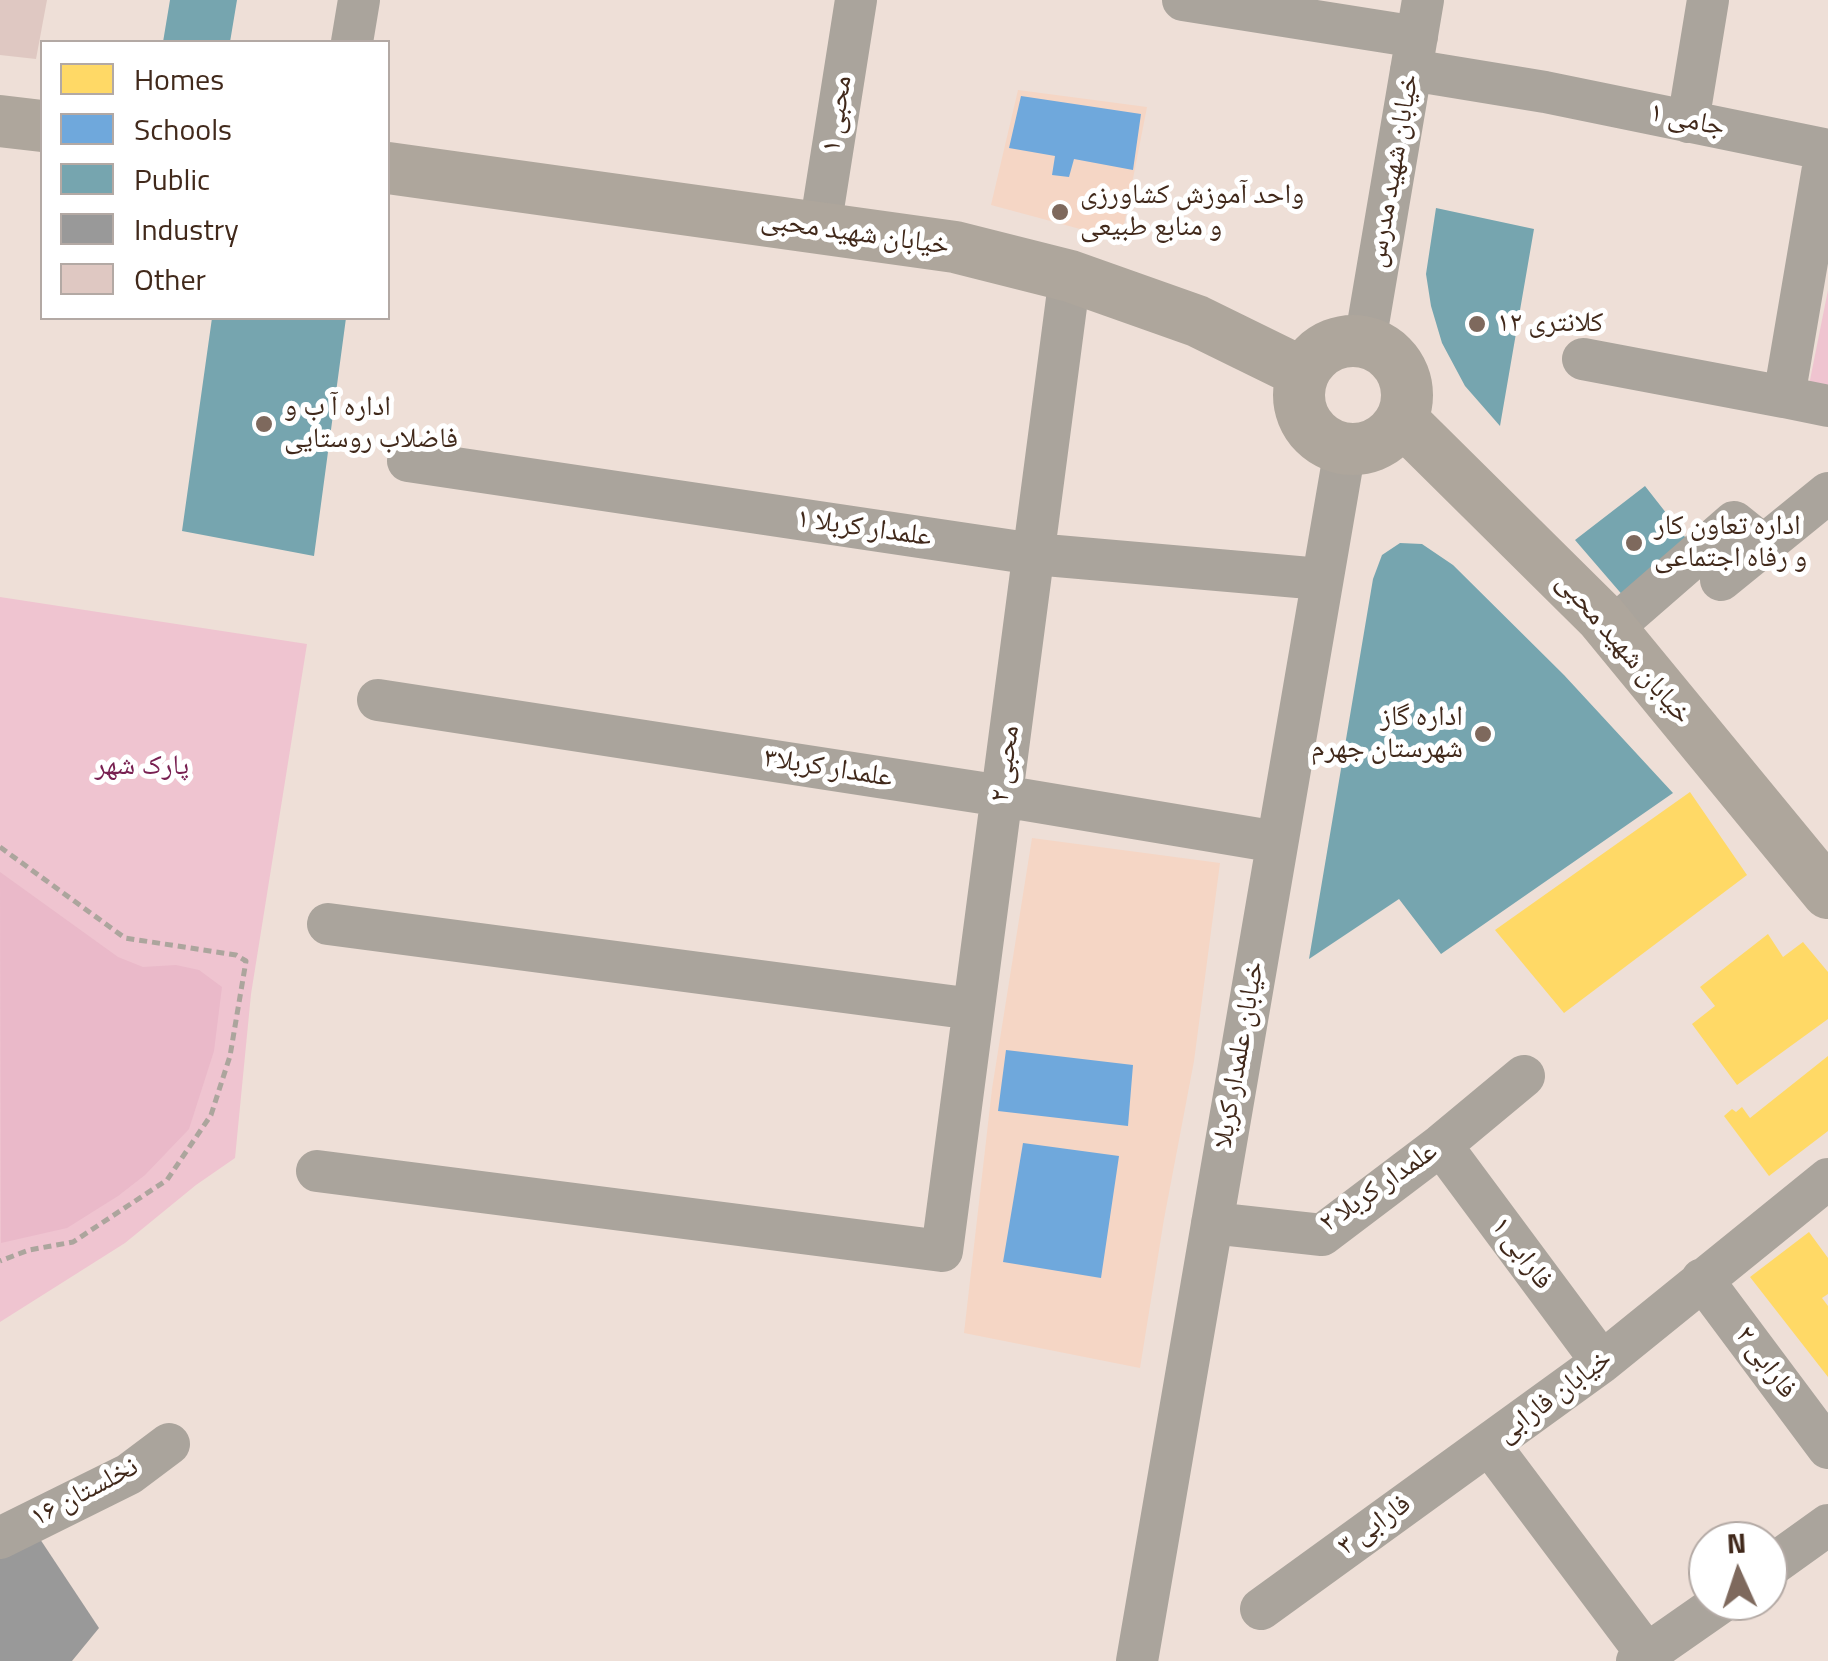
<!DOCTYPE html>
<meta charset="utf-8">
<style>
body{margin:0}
#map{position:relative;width:1828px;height:1661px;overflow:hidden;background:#eedfd7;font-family:"Titillium Web",sans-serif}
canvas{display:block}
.legend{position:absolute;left:40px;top:40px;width:350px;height:280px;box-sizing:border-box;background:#fff;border:2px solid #b3a9a4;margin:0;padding:12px 18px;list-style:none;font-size:30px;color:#41291b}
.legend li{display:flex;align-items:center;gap:20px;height:50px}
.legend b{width:50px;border:2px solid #b3a9a4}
.north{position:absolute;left:1688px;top:1521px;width:100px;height:100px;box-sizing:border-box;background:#fff;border:2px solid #b3a9a4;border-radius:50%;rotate:357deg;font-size:28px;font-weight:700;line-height:40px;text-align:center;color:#41291b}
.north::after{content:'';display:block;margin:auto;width:35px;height:45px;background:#7e695d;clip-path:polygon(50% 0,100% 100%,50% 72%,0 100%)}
</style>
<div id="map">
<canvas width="1828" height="1661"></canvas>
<ul class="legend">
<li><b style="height:28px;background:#ffd966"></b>Homes</li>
<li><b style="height:28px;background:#6fa8dc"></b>Schools</li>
<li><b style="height:28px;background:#76a5af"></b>Public</li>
<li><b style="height:28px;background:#999"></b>Industry</li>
<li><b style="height:28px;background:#dfc8c2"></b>Other</li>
</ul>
<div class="north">N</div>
</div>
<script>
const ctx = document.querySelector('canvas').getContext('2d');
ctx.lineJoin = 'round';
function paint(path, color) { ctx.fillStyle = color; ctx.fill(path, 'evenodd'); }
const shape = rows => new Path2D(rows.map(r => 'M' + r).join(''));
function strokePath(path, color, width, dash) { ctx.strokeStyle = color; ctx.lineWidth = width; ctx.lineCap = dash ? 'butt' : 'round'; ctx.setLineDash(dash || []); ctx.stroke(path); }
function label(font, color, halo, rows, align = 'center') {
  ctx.font = font + ' "Titillium Web","Noto Naskh Arabic",sans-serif'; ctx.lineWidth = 10; ctx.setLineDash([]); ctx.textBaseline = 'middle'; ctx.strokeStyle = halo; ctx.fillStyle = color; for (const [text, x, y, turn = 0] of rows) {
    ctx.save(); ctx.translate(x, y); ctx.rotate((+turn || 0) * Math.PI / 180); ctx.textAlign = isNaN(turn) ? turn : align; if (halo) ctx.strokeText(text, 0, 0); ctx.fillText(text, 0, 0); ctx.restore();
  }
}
const built = shape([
 [1018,90,1147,107,1121,240,991,205],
 [1032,838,1220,863,1194,1061,1164,1219,1140,1368,964,1333,992,1089]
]);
const green = shape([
 [1828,290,1828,393,1808,390],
 [0,597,307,644,251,994,235,1158,196,1185,125,1243,0,1322]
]);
const forest = shape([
 [0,872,118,957,143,967,176,965,199,970,222,987,214,1051,189,1129,145,1175,118,1196,67,1228,1,1243]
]);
const homes = shape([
 [1690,792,1747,875,1564,1013,1495,930],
 [1768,934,1783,957,1803,942,1828,972,1828,1019,1737,1085,1692,1024,1715,1006,1700,987],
 [1828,1056,1828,1131,1769,1176,1724,1116,1732,1109,1736,1112,1742,1107,1750,1118],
 [1809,1232,1828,1258,1828,1294,1822,1298,1828,1306,1828,1377,1750,1277]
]);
const schools = shape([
 [1021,96,1141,114,1133,170,1074,159,1069,177,1052,175,1055,156,1009,148],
 [1006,1050,1133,1065,1128,1126,998,1111],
 [1023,1143,1119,1156,1101,1278,1003,1262]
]);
const public = shape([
 [170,0,237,0,230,42,163,42],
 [1436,208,1534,229,1500,426,1465,386,1442,343,1431,306,1426,274],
 [212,318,346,318,314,556,182,531],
 [1645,486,1692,546,1625,598,1575,540],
 [1400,543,1422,544,1453,565,1564,675,1673,793,1441,954,1399,899,1309,959,1373,579,1382,555]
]);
const industry = shape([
 [40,1539,99,1628,72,1661,0,1661,0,1557]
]);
const building = shape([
 [0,0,47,0,36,59,0,55]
]);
const path = shape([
 [0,847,125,938,236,955,246,961,230,1056,211,1115,167,1180,73,1242,29,1250,0,1261]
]);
const minor = shape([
 [1183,0,1417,37],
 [352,42,359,0],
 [1411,70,1545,92,1828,150],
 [1688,122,1708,0],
 [820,228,856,0],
 [1365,342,1423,0],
 [1583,359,1784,397,1826,150],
 [1784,397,1828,406],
 [408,461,1034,554,1321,579],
 [1721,580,1828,493],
 [1611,629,1734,522,1764,546],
 [378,700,1002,796,1277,842],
 [328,924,973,1009],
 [1441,1145,1602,1362],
 [317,1171,942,1251,1070,276],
 [1212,1223,1322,1235,1441,1145,1524,1076],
 [1702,1279,1828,1448],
 [1489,1444,1652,1661],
 [0,1538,129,1474,169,1444],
 [1768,1568,1828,1525],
 [1261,1609,1602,1362,1828,1179],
 [1137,1661,1345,449],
 [1637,1661,1723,1601]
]);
const major = shape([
 [0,121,42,126],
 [388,168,955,247,1070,276,1197,321,1303,373],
 '1299 395a54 54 0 1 1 108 0a54 54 0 1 1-108 0Z',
 [1402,420,1601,617,1828,893]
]);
const markers = [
 [1060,212,10,"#7e695d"],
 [1477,324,10,"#7e695d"],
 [264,424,10,"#7e695d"],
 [1634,543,10,"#7e695d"],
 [1483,734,10,"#7e695d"]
];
const streetNames = [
 ["محبی ۱",838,114,-81],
 ["جامی ۱",1687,121,12],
 ["خیابان شهید مدرس",1394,171,-80],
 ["خیابان شهید محبی",855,234,8],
 ["علمدار کربلا ۱",864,529,8],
 ["خیابان شهید محبی",1623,649,49],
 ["محبی ۲",1006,764,-82],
 ["علمدار کربلا۳",828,769,9],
 ["خیابان علمدار کربلا",1240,1055,-80],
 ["علمدار کربلا ۲",1379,1188,-35],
 ["فارابی ۱",1521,1254,53],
 ["فارابی ۲",1765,1363,53],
 ["خیابان فارابی",1555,1397,-37],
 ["نخلستان ۱۶",85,1493,-28],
 ["فارابی ۳",1375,1526,-36]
];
const poiNames = [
 ["واحد آموزش کشاورزی",1080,196],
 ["و منابع طبیعی",1080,228],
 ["کلانتری ۱۲",1497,324],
 ["اداره آ ب و",284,408],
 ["فاضلاب روستایی",284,440],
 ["اداره تعاون کار",1654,527],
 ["و رفاه اجتماعی",1654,559],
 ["اداره گاز",1463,718,"right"],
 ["شهرستان جهرم",1463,750,"right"]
];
const parkNames = [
 ["پارک شهر",142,767]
];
paint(built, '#f5d6c5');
paint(green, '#efc4d0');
paint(forest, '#eab9c9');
paint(homes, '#ffd966');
paint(schools, '#6fa8dc');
paint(public, '#76a5af');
paint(industry, '#999');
paint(building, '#dfc8c2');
strokePath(path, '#aca59d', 5, [8, 5]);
strokePath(minor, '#aaa49c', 42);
strokePath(major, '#aea69c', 52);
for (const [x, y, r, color] of markers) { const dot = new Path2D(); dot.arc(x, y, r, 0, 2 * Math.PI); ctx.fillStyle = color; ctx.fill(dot); strokePath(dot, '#fff', 4); }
label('28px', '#41291b', '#fff', streetNames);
label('28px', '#41291b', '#fff', poiNames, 'left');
label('28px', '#782051', '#fff', parkNames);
</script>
